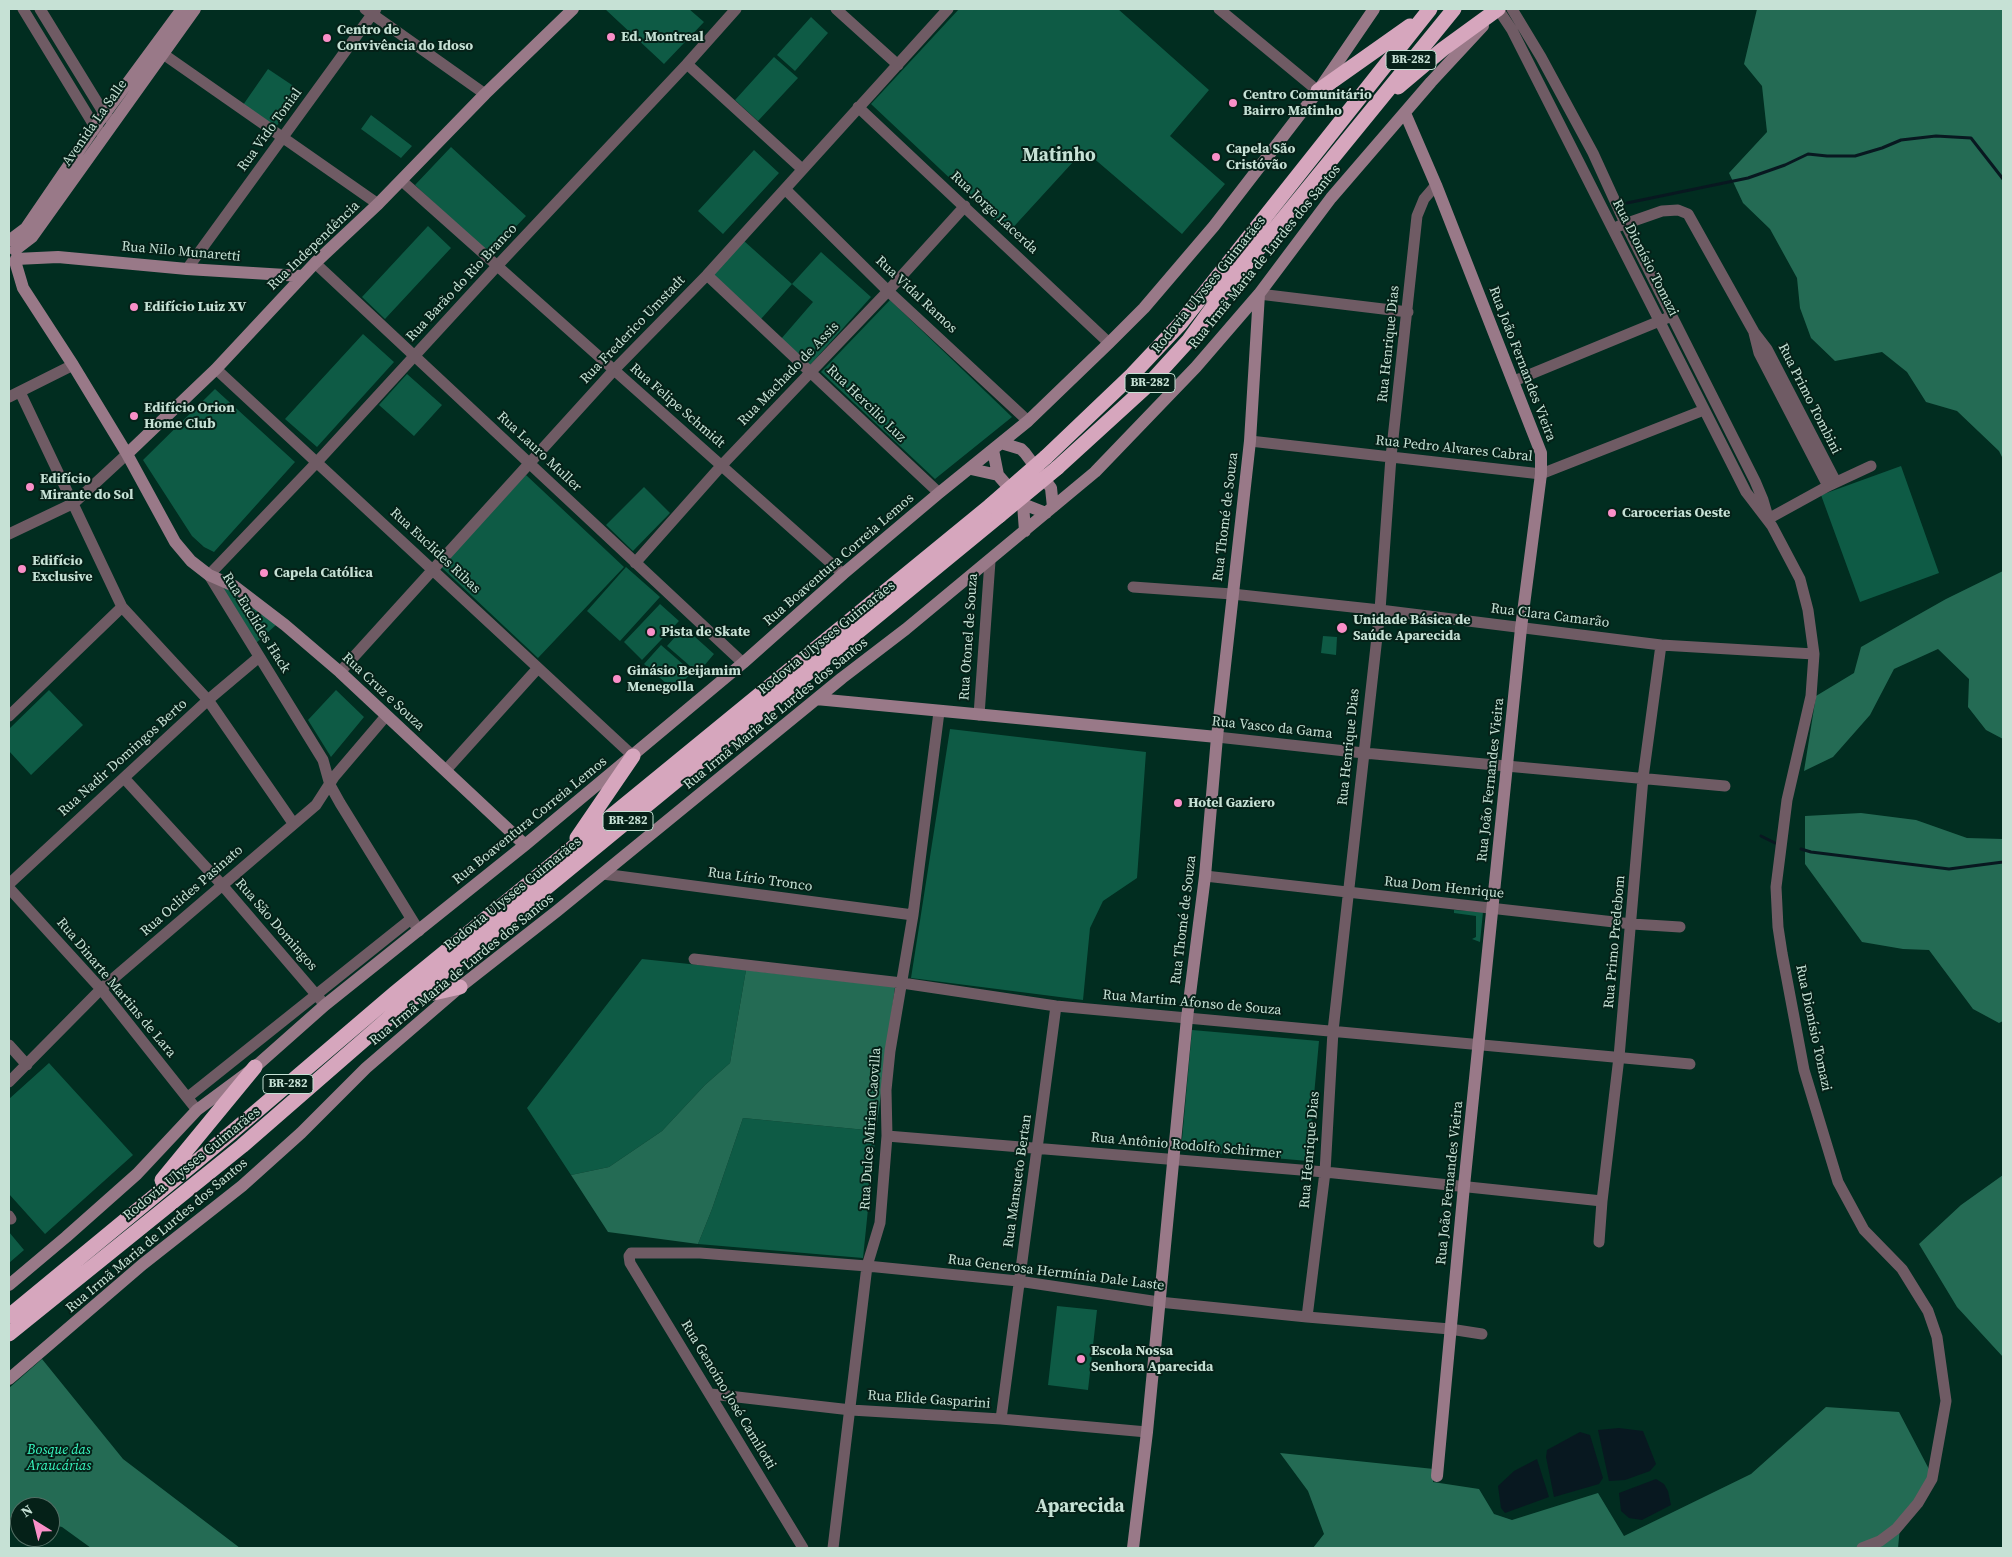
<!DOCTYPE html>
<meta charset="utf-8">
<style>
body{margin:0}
#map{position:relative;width:2012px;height:1557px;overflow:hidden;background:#012d20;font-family:"Source Serif 4",serif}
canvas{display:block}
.frame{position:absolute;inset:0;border:10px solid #c6e1d5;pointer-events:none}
.north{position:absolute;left:10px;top:1497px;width:50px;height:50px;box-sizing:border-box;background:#052118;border:1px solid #526e64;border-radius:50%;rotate:324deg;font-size:14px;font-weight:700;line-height:20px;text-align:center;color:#c6e1d5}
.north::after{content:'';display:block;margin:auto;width:18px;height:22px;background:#fa8fc8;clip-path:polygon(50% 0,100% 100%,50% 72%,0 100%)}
</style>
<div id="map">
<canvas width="2012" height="1557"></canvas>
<div class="frame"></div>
<div class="north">N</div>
</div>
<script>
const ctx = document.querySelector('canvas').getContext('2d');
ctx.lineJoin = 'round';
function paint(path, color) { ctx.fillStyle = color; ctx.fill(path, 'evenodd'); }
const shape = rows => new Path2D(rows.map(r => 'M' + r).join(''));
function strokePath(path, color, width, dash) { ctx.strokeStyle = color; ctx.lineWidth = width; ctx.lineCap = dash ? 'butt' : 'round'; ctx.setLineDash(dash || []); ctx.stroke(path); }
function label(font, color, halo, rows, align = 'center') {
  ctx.font = font + ' "Source Serif 4",serif'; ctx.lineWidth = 4; ctx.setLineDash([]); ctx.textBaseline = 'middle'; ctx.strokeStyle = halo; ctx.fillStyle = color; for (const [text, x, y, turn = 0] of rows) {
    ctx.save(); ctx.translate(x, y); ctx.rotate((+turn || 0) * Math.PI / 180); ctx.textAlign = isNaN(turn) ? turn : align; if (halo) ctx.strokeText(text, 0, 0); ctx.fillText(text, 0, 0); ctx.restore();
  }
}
const green = shape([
 [605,9,689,9,704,22,664,64],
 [959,9,1118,9,1209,90,1170,136,1225,184,1182,234,1084,150,1008,233,871,104],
 [811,17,828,33,795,71,777,55],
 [774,57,798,78,758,121,735,100],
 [268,69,301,91,276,127,243,105],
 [371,115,412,146,401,158,361,129],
 [451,147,526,216,489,255,415,185],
 [754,150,779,173,723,234,698,211],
 [428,226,451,248,385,319,362,297],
 [744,241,792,284,821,252,871,297,810,365,781,339,813,302,792,284,761,319,712,276],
 [890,300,1012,417,935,479,821,372],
 [363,334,394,362,317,447,285,419],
 [407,374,442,405,414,436,379,405],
 [215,389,295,462,214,552,204,547,192,536,143,460],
 [1901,466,1939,573,1860,602,1821,495],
 [526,475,624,567,538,658,440,566],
 [644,487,670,513,633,551,606,525],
 [626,567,660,597,620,641,587,611],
 [213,578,276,625,256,643],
 [660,604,679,621,642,660,624,642],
 [684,627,714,654,698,673,667,646],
 [1323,636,1337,637,1336,655,1321,653],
 [661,645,692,672,675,691,644,664],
 [49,690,83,725,31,775,9,751,9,729],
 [336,690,364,717,331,757,308,720],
 [950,729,1146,752,1137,878,1103,901,1090,928,1083,1000,911,978],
 [1454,910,1483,912,1480,942,1472,939,1476,937,1476,916,1454,913],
 [642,959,746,970,730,1063,705,1085,662,1131,609,1167,571,1175,527,1108],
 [1192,1030,1319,1041,1308,1161,1181,1150],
 [49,1063,133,1155,45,1234,9,1194,9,1099],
 [743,1118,876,1131,863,1258,698,1244,712,1209],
 [9,1232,24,1250,9,1263],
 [1057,1306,1097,1310,1088,1390,1048,1385]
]);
const forest = shape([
 [1757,9,2003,9,2003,459,1999,451,1957,411,1926,402,1907,372,1882,352,1835,361,1811,338,1800,308,1797,278,1770,229,1743,203,1729,173,1767,132,1762,86,1744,64],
 [2003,571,2003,739,1986,730,1968,707,1969,679,1938,649,1894,669,1870,715,1833,757,1804,771,1816,696,1854,673,1861,647,1946,599],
 [1861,813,1916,820,1967,838,2003,839,2003,1021,1999,1023,1973,1009,1929,950,1903,949,1862,942,1805,864,1805,816],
 [746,970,895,987,876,1131,743,1118,712,1209,698,1244,608,1232,571,1175,609,1167,662,1131,705,1085,730,1063],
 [2003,1175,2003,1357,1957,1307,1919,1244,1961,1205],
 [42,1359,123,1459,240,1548,91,1548,62,1527,50,1524,50,1507,20,1507,20,1517,9,1518,9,1388],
 [1826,1407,1899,1412,1931,1473,1900,1527,1898,1548,1313,1548,1324,1534,1308,1491,1280,1453,1434,1469,1433,1482,1479,1489,1494,1514,1512,1520,1598,1493,1624,1536,1751,1474]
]);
const water = shape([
 [1619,1428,1643,1431,1656,1464,1650,1471,1625,1480,1609,1481,1598,1430],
 [1580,1432,1590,1435,1603,1478,1599,1484,1554,1497,1546,1457,1547,1450],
 [1537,1459,1549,1497,1505,1513,1501,1508,1498,1486,1514,1471],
 [1656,1479,1664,1484,1668,1491,1671,1505,1642,1520,1629,1518,1621,1511,1619,1493]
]);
const stream = shape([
 [1627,203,1748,178,1785,165,1808,154,1827,156,1855,156,1882,148,1901,140,1936,136,1971,138,2003,179],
 [1761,836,1775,843],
 [1801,849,1811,852,1949,869,2003,862]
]);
const street = shape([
 [23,9,95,127,101,132],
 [40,9,105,115,110,119],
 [365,9,485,94],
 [836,9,898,65],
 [1219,9,1318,91],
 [1498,9,1512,30,1746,492,1772,526,1800,579,1808,610,1814,654,1811,696,1787,800,1776,887,1778,927,1782,953,1804,1070,1838,1182,1864,1230,1902,1269,1928,1311,1937,1337,1946,1401,1932,1479,1918,1503,1896,1529,1880,1541,1862,1548],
 [1512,9,1541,57,1593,153,1625,223,1755,481,1763,500,1768,517],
 [156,49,378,204],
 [687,64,802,169],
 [858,107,1109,343],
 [402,181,843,574],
 [785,189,888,291,1028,421],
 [1619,226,1662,211,1678,210,1688,214,1754,332,1767,349,1836,482],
 [315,263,743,663],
 [187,269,376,9],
 [707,275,939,493],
 [1259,294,1408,312],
 [1754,333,1759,353,1828,486],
 [216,369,633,756],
 [1514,381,1667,318],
 [20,392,122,607,208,700,293,823],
 [9,397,73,365],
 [1250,441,1541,474,1704,410],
 [1768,519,1828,486,1871,466],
 [9,534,74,503,127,454],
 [635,563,722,465,888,291,965,206],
 [1133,587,1232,594,1380,610,1661,645,1814,654],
 [340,672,614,370,707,275,948,9],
 [979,715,990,561],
 [9,716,122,607],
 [1217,737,1364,753,1725,786],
 [446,770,538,668],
 [124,778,223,886,325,1005],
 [603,874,913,915],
 [1205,876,1632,924,1680,927],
 [9,884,208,700,259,657],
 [9,888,101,989,197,1110],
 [419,931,340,803,330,785,323,760,209,575,317,462,497,266,687,64,736,9],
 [694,959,902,983,1056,1006,1690,1064],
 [9,1045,27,1065],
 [9,1082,101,989,316,805,334,777,386,716],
 [188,1097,411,919],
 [887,1136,1325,1172,1602,1201],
 [9,1216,11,1219],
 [1599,1242,1602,1201,1619,1057,1643,778,1661,645],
 [1307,1317,1325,1172,1333,1031,1380,610,1391,457,1417,216,1424,199,1436,185],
 [711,1394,851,1410,1001,1419,1147,1432],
 [1001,1419,1056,1006],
 [803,1548,630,1263,629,1256,631,1253,700,1253,867,1266,1018,1281,1159,1302,1307,1317,1450,1329,1482,1334],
 [833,1548,867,1266,880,1223,887,1136,886,1090,890,1051,913,915,939,712]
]);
const secondary = shape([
 [1405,113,1436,185,1530,425,1541,453,1541,474,1521,628,1464,1186,1437,1476],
 [10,240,26,228,95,127,182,9],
 [15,250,32,237,195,9],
 [16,259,58,257,187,269,302,276],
 [15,261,23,288,73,365,127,454,175,542,191,561,209,575,234,586,285,625,340,672,525,845],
 [1001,443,1021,449,1025,453,1051,488,1053,507],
 [993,450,998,475,1023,504,1046,513],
 [127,454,216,369,315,263,378,204,485,94,573,9],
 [971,469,998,475],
 [1023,504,1025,531],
 [816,699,1217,737],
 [9,1285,66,1237,137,1174,197,1110,255,1067,325,1005,525,845,743,663,843,574,939,493,1028,421,1109,343,1144,308,1214,226,1318,91,1374,9],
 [9,1379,143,1264,242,1186,301,1133,366,1068,460,987,557,911,842,678,906,629,1095,472,1196,367,1259,294,1331,198,1431,82,1483,26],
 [1133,1548,1147,1432,1187,1018,1205,876,1217,737,1250,441,1259,294]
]);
const highway = shape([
 [1398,87,1443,49,1498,9],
 [1318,91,1410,26],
 [1046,457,1132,375,1180,324,1430,9],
 [1057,468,1148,385,1189,340,1229,285,1454,9],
 [577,838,633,756],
 [416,997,460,987],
 [162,1180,255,1067],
 [9,1316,231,1133,395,993,991,505],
 [9,1334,242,1146,412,998,999,516]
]);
const highwayBridge = shape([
 [991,505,1046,457],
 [999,516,1057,468]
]);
const markers = [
 [611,37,5,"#fa8fc8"],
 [327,38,5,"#fa8fc8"],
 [1233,103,5,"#fa8fc8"],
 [1216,157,5,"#fa8fc8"],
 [134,307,5,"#fa8fc8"],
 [134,416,5,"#fa8fc8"],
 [30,487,5,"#fa8fc8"],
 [1612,513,5,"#fa8fc8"],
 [22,569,5,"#fa8fc8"],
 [264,573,5,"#fa8fc8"],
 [1342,628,6,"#fa8fc8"],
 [651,632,5,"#fa8fc8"],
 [617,679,5,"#fa8fc8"],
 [1178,803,5,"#fa8fc8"],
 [1081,1359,5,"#fa8fc8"]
];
const shields = [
 [1411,60,50],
 [1150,383,50],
 [628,821,50],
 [288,1084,50]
];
const shieldNames = [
 ["BR-282",1411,60],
 ["BR-282",1150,383],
 ["BR-282",628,821],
 ["BR-282",288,1084]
];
const poiNames = [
 ["Centro de",337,30],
 ["Convivência do Idoso",337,46],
 ["Ed. Montreal",621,37],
 ["Centro Comunitário",1243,95],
 ["Bairro Matinho",1243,111],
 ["Capela São",1226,149],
 ["Cristóvão",1226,165],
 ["Edifício Luiz XV",144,307],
 ["Edifício Orion",144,408],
 ["Home Club",144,424],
 ["Edifício",40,479],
 ["Mirante do Sol",40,495],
 ["Carocerias Oeste",1622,513],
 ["Edifício",32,561],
 ["Exclusive",32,577],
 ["Capela Católica",274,573],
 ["Unidade Básica de",1353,620],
 ["Saúde Aparecida",1353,636],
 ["Pista de Skate",661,632],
 ["Ginásio Beijamim",627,671],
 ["Menegolla",627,687],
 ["Hotel Gaziero",1188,803],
 ["Escola Nossa",1091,1351],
 ["Senhora Aparecida",1091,1367]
];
const streetNames = [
 ["Avenida La Salle",95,123,-55],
 ["Rua Vido Tonial",270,130,-54],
 ["Rua Jorge Lacerda",994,213,43],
 ["Rua Independência",314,246,-44],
 ["Rua Nilo Munaretti",181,252,5],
 ["Rua Irmã Maria de Lurdes dos Santos",1265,257,-51],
 ["Rua Dionísio Tomazi",1645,258,63],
 ["Rua Barão do Rio Branco",462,283,-47],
 ["Rodovia Ulysses Guimarães",1209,285,-51],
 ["Rua Vidal Ramos",916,295,43],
 ["Rua Frederico Umstadt",633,330,-46],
 ["Rua Henrique Dias",1389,344,-84],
 ["Rua João Fernandes Vieira",1522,364,69],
 ["Rua Machado de Assis",789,374,-46],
 ["Rua Primo Tombini",1809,399,63],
 ["Rua Hercilio Luz",866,404,44],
 ["Rua Felipe Schmidt",677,406,41],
 ["Rua Pedro Alvares Cabral",1454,449,6],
 ["Rua Lauro Muller",539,452,43],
 ["Rua Thomé de Souza",1226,517,-83],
 ["Rua Euclides Ribas",435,551,43],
 ["Rua Boaventura Correia Lemos",839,560,-41],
 ["Rua Clara Camarão",1550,616,7],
 ["Rua Euclides Hack",256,623,58],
 ["Rua Otonel de Souza",969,637,-86],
 ["Rodovia Ulysses Guimarães",827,638,-39],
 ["Rua Cruz e Souza",383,692,43],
 ["Rua Irmã Maria de Lurdes dos Santos",776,714,-39],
 ["Rua Vasco da Gama",1272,728,6],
 ["Rua Henrique Dias",1349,747,-84],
 ["Rua Nadir Domingos Berto",123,758,-42],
 ["Rua João Fernandes Vieira",1491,780,-84],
 ["Rua Boaventura Correia Lemos",530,821,-39],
 ["Rua Lírio Tronco",760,880,8],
 ["Rua Dom Henrique",1444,888,6],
 ["Rua Oclides Pasinato",192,891,-41],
 ["Rodovia Ulysses Guimarães",513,894,-39],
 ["Rua Thomé de Souza",1184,920,-83],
 ["Rua São Domingos",276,925,49],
 ["Rua Primo Predebom",1615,942,-85],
 ["Rua Irmã Maria de Lurdes dos Santos",462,970,-39],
 ["Rua Dinarte Martins de Lara",116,988,50],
 ["Rua Martim Afonso de Souza",1192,1003,5],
 ["Rua Dionísio Tomazi",1813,1028,78],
 ["Rua Dulce Mirian Caovilla",871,1129,-86],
 ["Rua Antônio Rodolfo Schirmer",1186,1146,5],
 ["Rua Henrique Dias",1310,1150,-85],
 ["Rodovia Ulysses Guimarães",192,1164,-39],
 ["Rua Mansueto Bertan",1018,1181,-82],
 ["Rua João Fernandes Vieira",1450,1183,-84],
 ["Rua Irmã Maria de Lurdes dos Santos",157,1236,-40],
 ["Rua Generosa Hermínia Dale Laste",1056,1273,7],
 ["Rua Genoíno José Camilotti",728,1395,59],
 ["Rua Elide Gasparini",929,1400,4]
];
const parkNames = [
 ["Bosque das",59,1450],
 ["Araucárias",59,1466]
];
const districtNames = [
 ["Matinho",1059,156],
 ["Aparecida",1080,1507]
];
paint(green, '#0e5b45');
paint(forest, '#246b54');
paint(water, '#081820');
strokePath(stream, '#081820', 3);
strokePath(street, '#6f5b64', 11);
strokePath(secondary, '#997988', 12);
strokePath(highway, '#d6a6bd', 15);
strokePath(highwayBridge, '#d6a6bd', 15);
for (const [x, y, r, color] of markers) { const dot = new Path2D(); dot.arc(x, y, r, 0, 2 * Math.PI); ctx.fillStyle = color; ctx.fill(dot); strokePath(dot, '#052118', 2); }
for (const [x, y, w] of shields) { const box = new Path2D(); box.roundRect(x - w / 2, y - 9.5, w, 19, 4); ctx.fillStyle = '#052118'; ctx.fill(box); strokePath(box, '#c6e1d5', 1); }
label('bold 12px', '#c6e1d5', null, shieldNames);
label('bold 14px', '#c6e1d5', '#052118', poiNames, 'left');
label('14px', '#c6e1d5', '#052118', streetNames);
label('italic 14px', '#39f6bf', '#052118', parkNames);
label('bold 19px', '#c6e1d5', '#052118', districtNames);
</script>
